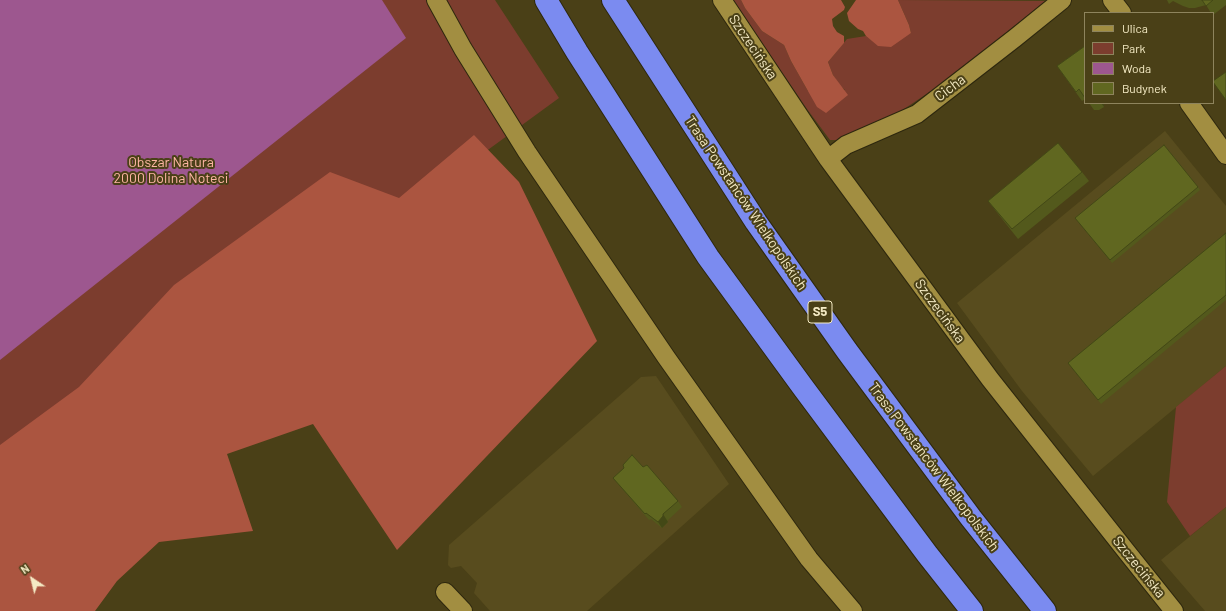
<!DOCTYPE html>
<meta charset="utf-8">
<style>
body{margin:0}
#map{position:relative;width:1226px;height:611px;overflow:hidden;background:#4a4017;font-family:Barlow,sans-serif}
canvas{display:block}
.legend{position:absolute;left:1084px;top:12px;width:130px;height:92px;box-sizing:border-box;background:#4a4017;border:1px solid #8e845d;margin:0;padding:5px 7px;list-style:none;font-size:12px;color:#f5ebc5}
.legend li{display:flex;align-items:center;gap:8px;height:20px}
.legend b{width:20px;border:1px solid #8e845d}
.north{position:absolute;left:12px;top:559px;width:40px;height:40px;-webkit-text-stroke:3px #4a4017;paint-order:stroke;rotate:325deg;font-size:11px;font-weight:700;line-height:16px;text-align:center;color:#f5ebc5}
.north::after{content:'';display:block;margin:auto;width:14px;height:18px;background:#f5ebc5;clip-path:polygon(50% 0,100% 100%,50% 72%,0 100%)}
</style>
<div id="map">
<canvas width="1226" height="611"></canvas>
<ul class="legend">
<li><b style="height:5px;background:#a28e41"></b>Ulica</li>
<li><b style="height:11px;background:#7c3d2e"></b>Park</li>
<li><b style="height:11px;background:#9d578f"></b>Woda</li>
<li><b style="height:11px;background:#606720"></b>Budynek</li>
</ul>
<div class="north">N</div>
</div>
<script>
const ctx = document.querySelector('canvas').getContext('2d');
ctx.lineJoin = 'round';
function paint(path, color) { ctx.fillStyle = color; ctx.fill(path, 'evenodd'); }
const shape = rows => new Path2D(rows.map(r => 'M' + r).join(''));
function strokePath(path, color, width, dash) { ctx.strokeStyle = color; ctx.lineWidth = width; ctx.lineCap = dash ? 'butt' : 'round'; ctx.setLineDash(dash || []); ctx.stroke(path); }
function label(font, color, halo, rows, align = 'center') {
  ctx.font = font + ' Barlow,sans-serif'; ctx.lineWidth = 4; ctx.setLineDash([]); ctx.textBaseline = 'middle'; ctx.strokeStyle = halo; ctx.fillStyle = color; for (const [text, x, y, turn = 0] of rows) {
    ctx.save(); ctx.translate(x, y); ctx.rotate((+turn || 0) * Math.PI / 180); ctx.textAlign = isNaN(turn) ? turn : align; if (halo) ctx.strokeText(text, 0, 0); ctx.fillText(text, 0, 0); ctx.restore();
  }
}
const built = shape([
 [1165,131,1226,206,1226,366,1093,476,1022,391,957,303],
 [656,376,729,484,587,611,490,611,474,593,477,583,461,566,451,568,448,565,449,545,641,377],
 [1226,507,1226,611,1205,611,1161,560]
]);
const green = shape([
 [0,0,495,0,559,98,0,506],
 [733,0,741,0,745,8,762,31,784,45,791,61,808,91,845,90,840,86,833,75,828,62,847,39,866,36,878,45,911,33,909,25,898,0,1045,1,996,41,937,87,892,117,843,140,830,140,807,109],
 [1226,366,1226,507,1190,536,1167,502,1176,407]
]);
const forest = shape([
 [741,0,841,0,845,7,844,10,832,19,833,26,837,32,844,36,844,43,828,62,833,75,848,95,826,113,817,107,791,61,784,45,762,31,745,8],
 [856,0,898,0,909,25,911,33,891,47,878,46,866,36,863,31,858,29,849,21,847,13],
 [474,135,519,182,597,341,397,550,313,424,227,454,253,531,159,542,117,581,95,611,0,611,0,445,79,387,174,285,330,172,399,198]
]);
const water = shape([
 [0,0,382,0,406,38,0,360]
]);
const minor = shape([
 [436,0,463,49,527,152,666,357,809,559,853,611],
 [722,0,828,159,990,379,1126,551,1174,611],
 [1112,0,1122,13],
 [1189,103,1226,155],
 [828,159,846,145,917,114,1015,38,1062,0],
 [445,592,463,611]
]);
const motorway = shape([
 [546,0,577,52,708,257,802,386,927,554,972,611],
 [613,0,756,222,847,351,971,518,1045,611]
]);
const wall = shape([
 [1167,0,1226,0,1226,5,1213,15,1213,13,1211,13,1206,5,1195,8,1189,8,1183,6,1173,1,1169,4],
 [1085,46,1085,99,1082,101,1057,66],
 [1089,103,1104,103,1104,107,1099,110,1094,110],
 [1082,172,1089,181,1018,239,995,210,988,201],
 [1198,187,1200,190,1112,263,1075,218],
 [1226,233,1226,300,1101,404,1068,363],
 [624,468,678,501,682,507,667,521,668,522,662,528,651,519,649,520,618,484,613,478]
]);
const shadedWall = shape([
 [1101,103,1104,103,1104,107],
 [663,514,668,522,662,528,658,522]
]);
const building = shape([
 [1202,0,1213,0,1206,6,1202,0],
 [1085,46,1085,98,1079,89,1076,92,1057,66,1085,46],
 [1226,72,1226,100,1213,82,1213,81,1226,72],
 [1058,143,1082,172,1012,229,988,201,1058,143],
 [1164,145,1198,187,1110,260,1075,218,1164,145],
 [1226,233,1226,295,1098,400,1068,363,1226,233],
 [632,455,643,467,647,465,678,501,663,514,663,516,658,522,646,513,645,514,613,478,624,468,623,465,632,455]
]);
const shields = [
 [820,312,24]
];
const shieldNames = [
 ["S5",820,312]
];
const streetNames = [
 ["Szczecińska",753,47,56],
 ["Cicha",950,88,-37],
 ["Trasa Powstańców Wielkopolskich",746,203,56],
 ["Szczecińska",940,311,54],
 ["Trasa Powstańców Wielkopolskich",934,467,53],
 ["Szczecińska",1139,567,51]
];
const parkNames = [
 ["Obszar Natura",171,162],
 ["2000 Dolina Noteci",171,178]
];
paint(built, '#584c1e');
paint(green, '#7c3d2e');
paint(forest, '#ab5540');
paint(water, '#9d578f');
strokePath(minor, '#2d270e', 20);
strokePath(motorway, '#2d270e', 24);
strokePath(minor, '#a28e41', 18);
strokePath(motorway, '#7b8bf0', 22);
paint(wall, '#53591c');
paint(shadedWall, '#434816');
paint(building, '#606720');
strokePath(building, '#434816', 1);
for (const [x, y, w] of shields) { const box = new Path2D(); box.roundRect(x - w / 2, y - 11, w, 22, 3); ctx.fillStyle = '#4a4017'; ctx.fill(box); strokePath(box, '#f5ebc5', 1); }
label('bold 13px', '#f5ebc5', null, shieldNames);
label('14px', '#f5ebc5', '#4a4017', streetNames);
label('14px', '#feb6a4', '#4a4017', parkNames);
</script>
